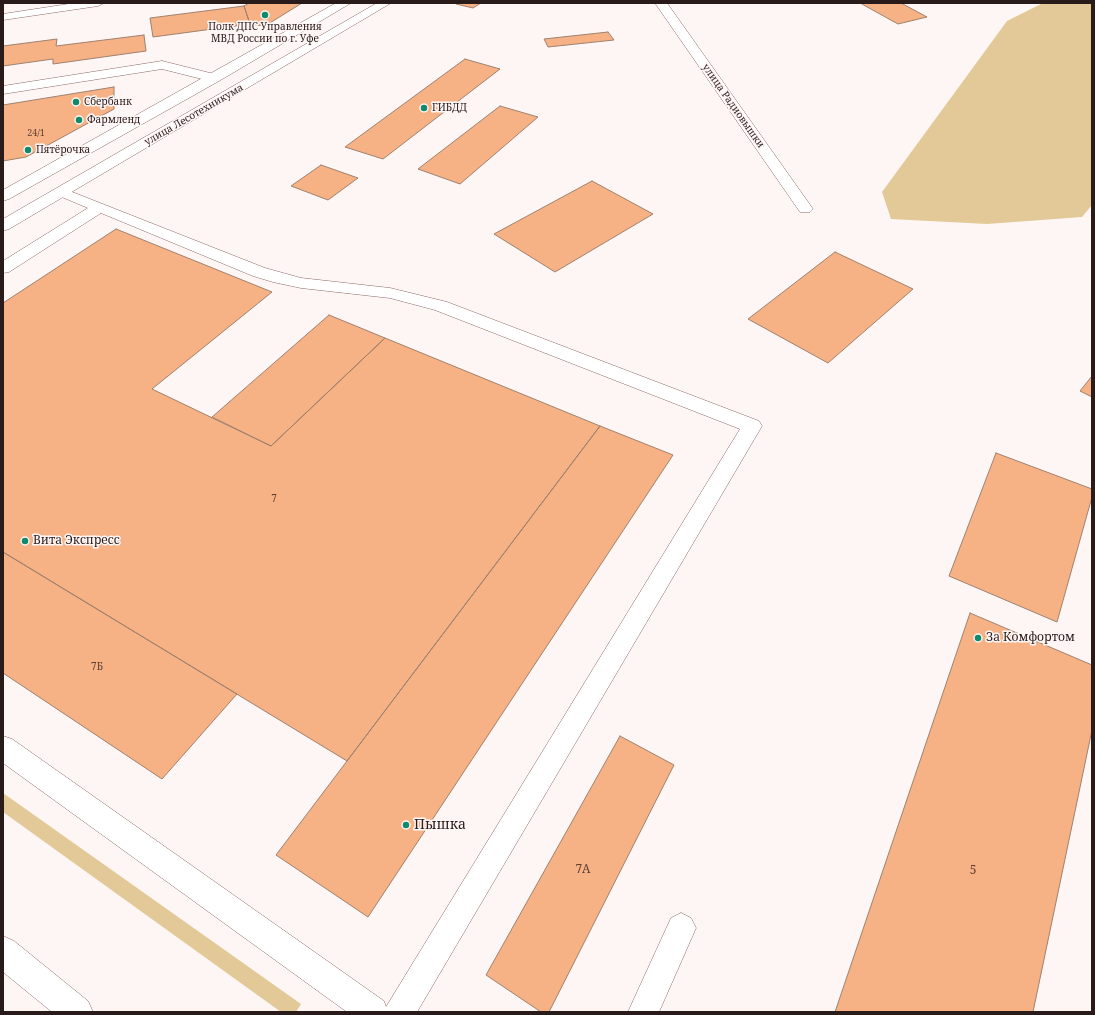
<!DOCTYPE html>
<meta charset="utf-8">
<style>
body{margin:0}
#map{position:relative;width:1095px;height:1015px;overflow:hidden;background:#fef6f5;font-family:"Noto Serif",serif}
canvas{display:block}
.frame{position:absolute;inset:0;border:4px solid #291b19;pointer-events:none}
</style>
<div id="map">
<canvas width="1095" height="1015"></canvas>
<div class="frame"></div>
</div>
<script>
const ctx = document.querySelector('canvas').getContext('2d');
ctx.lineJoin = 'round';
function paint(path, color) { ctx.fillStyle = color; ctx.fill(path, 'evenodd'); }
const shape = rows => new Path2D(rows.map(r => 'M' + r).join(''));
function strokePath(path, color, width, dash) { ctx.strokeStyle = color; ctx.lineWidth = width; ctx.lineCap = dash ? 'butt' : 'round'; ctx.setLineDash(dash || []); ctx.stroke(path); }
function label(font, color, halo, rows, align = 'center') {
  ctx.font = font + ' "Noto Serif",serif'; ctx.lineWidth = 3; ctx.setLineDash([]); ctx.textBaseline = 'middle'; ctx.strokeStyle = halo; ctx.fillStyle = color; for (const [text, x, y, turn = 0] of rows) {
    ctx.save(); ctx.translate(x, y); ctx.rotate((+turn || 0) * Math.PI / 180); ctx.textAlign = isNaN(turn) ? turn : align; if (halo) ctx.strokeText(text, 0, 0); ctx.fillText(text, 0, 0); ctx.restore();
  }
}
const green = shape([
 [1043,3,1092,3,1092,205,1082,217,987,224,891,219,882,192,1007,21],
 [3,793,301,1004,296,1012,281,1012,3,812]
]);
const building = shape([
 [249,3,302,3,265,26,250,24,244,6,249,3],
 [457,3,481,3,473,8,456,4,457,3],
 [860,3,901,3,927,17,898,24,860,3],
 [244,6,250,24,153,37,150,18,244,6],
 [608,32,614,40,548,47,544,39,608,32],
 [144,35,146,51,53,64,53,59,3,66,3,46,57,39,56,46,144,35],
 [465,59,500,69,383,159,345,147,465,59],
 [114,87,114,109,26,157,3,161,3,105,114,87],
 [500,106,538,117,460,184,418,169,500,106],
 [321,165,358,178,328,200,291,186,321,165],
 [592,181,653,214,555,272,494,234,592,181],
 [116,229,272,292,152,389,271,446,385,338,600,426,347,761,3,552,3,303,116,229],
 [835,252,913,289,828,363,748,319,835,252],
 [329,315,385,338,271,446,212,417,329,315],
 [1092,376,1092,397,1080,391,1092,376],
 [600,426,673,455,368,917,276,855,600,426],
 [996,453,1092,489,1092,497,1057,622,949,576,996,453],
 [3,552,237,694,162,779,3,673,3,552],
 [970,613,1092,665,1092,730,1033,1012,835,1012,970,613],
 [620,736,674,765,549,1012,541,1012,486,975,620,736]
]);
const service = shape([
 [75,3,104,3,98,6,3,20,3,14,75,3],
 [655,3,667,3,813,209,810,212,800,212,655,3],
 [162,61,218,75,220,78,214,82,162,69,3,94,3,86,162,61],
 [62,188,265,268,301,278,390,288,447,302,759,421,762,426,417,1012,347,1012,3,763,3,736,12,739,384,1001,386,1007,740,429,435,310,390,298,301,288,273,282,253,276,101,213,9,272,3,273,3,261,88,208,57,195,55,192,57,189,62,188],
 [681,913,691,918,696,928,659,1012,628,1012,671,918,681,913]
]);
const secondary = shape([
 [336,3,351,3,219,81,9,199,3,201,3,190,336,3],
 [377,3,391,3,9,229,3,231,3,219,377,3],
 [3,936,14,941,88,1001,93,1012,52,1012,3,972,3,936]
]);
const markers = [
 [265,15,4,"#0f8a6d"],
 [76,102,4,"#0f8a6d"],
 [424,108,4,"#0f8a6d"],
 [79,120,4,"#0f8a6d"],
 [28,150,4,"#0f8a6d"],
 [25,541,4,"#0f8a6d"],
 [978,638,4,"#0f8a6d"],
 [406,825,4,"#0f8a6d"]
];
const farNumbernames = [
 ["24/1",36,133]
];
const farPoinames = [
 ["Полк ДПС Управления",265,27,"center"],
 ["МВД России по г. Уфе",265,39,"center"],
 ["Сбербанк",84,102],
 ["ГИБДД",432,108],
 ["Фармленд",87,120],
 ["Пятёрочка",36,150]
];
const farStreetnames = [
 ["улица Радиовышки",733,106,55],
 ["улица Лесотехникума",194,115,-30]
];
const numberNames = [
 ["7",274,499],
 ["7Б",97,667]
];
const poiNames = [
 ["Вита Экспресс",33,541],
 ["За Комфортом",986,638]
];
const nearNumbernames = [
 ["7А",583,870],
 ["5",973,871]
];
const nearPoinames = [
 ["Пышка",414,825]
];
paint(green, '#e2c997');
paint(building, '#f6b184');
strokePath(building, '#9f816e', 1);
strokePath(service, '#8c6965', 1);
strokePath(secondary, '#8c6965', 1);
paint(service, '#fff');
paint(secondary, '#fff');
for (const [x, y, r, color] of markers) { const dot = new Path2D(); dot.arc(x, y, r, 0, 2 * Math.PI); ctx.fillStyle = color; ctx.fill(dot); strokePath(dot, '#fef6f5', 1.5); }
label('9px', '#5c4034', null, farNumbernames);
label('10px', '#291b19', '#fef6f5', farPoinames, 'left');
label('10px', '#291b19', '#fef6f5', farStreetnames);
label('10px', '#5c4034', null, numberNames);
label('12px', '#291b19', '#fef6f5', poiNames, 'left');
label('12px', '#5c4034', null, nearNumbernames);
label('14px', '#291b19', '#fef6f5', nearPoinames, 'left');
</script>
